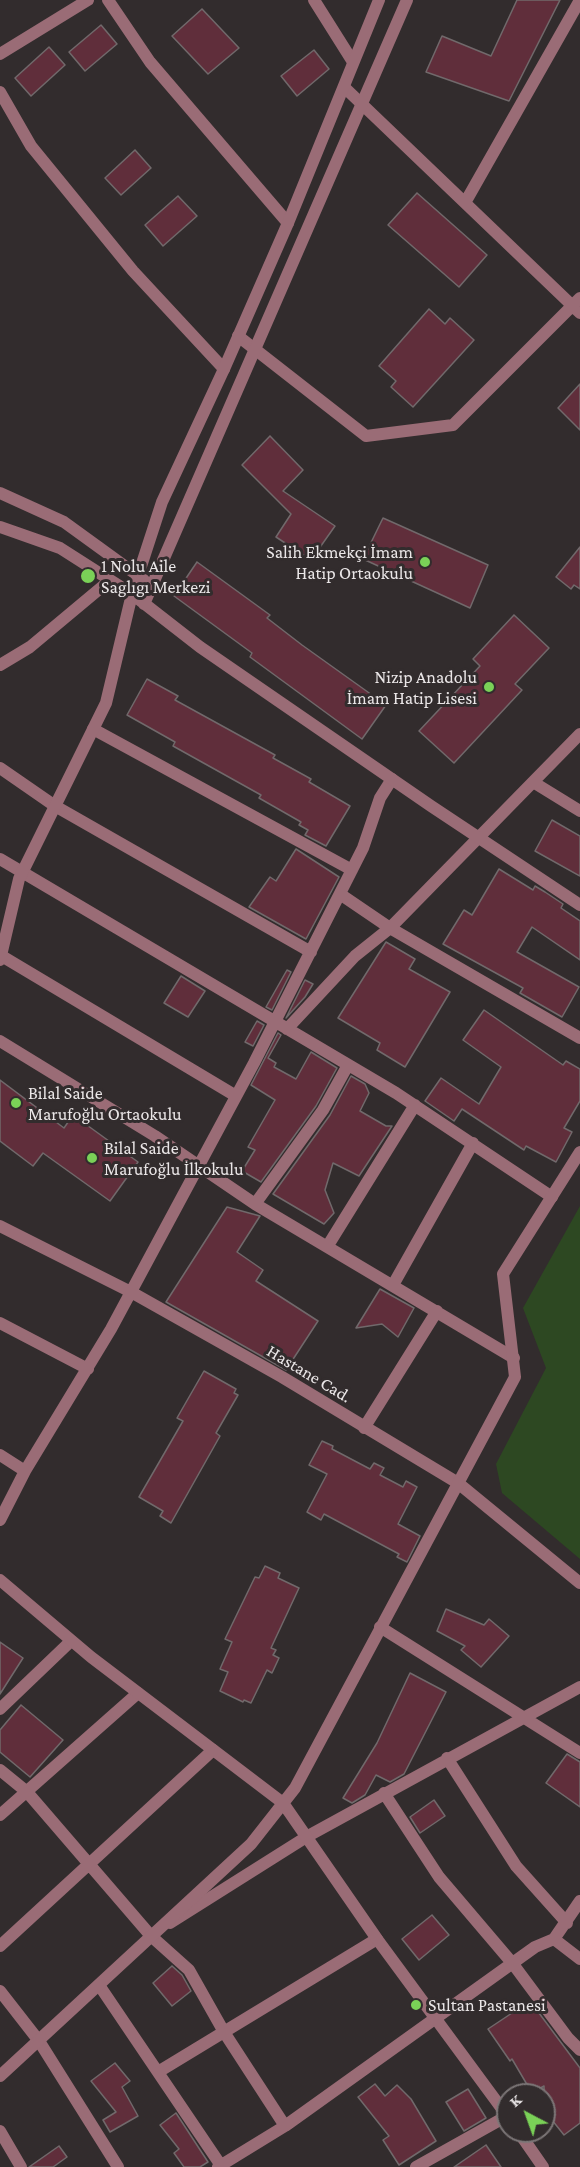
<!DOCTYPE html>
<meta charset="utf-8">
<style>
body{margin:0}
#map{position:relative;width:580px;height:2167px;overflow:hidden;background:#322c2d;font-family:"Crimson Pro",serif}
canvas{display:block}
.north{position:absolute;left:496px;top:2083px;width:60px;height:60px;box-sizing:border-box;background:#322c2d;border:2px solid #7c7677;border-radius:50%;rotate:319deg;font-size:16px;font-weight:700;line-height:24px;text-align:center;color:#eae6e7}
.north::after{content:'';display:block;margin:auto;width:21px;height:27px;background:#7ad157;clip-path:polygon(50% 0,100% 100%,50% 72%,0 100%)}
</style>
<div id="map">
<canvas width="580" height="2167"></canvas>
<div class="north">K</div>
</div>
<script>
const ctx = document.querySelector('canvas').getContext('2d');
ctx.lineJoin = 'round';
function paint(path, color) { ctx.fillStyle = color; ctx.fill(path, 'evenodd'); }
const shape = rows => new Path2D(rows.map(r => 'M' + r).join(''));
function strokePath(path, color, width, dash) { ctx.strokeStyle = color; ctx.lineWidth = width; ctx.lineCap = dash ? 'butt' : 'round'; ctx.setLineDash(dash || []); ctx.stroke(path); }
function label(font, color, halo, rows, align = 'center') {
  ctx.font = font + ' "Crimson Pro",serif'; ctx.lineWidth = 6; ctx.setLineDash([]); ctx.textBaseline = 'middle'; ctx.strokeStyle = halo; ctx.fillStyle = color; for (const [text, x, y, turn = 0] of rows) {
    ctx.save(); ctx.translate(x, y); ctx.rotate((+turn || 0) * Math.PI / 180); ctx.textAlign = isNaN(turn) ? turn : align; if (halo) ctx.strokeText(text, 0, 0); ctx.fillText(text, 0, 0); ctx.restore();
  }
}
const green = shape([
 [580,1206,580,1559,502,1493,496,1464,546,1368,523,1308]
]);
const building = shape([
 [517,0,560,0,509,101,426,72,442,36,491,56,517,0],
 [202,9,239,48,208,74,172,36,202,9],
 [101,25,117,44,85,71,69,52,101,25],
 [49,47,65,65,31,96,15,78,49,47],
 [314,50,329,69,297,96,281,76,314,50],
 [135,150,151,168,121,195,105,178,135,150],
 [417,193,487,255,459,287,388,225,417,193],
 [178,196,197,216,163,246,145,225,178,196],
 [429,309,445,324,450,318,474,340,413,407,391,387,396,381,379,366,429,309],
 [580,384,580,430,558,408,580,384],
 [270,436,303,470,283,491,335,526,311,560,276,537,291,514,242,465,270,436],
 [383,518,488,565,470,608,363,559,383,518],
 [580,547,580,589,574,585,571,589,556,577,580,547],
 [197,562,270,615,267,618,302,645,386,705,362,739,250,657,252,653,174,596,197,562],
 [514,615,549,648,515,684,522,690,454,763,419,731,480,666,473,659,514,615],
 [147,679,178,696,175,700,275,755,273,758,311,779,309,782,350,806,326,846,305,835,308,830,299,825,301,822,259,798,261,795,173,746,175,742,127,715,147,679],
 [552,820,580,836,580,876,535,851,552,820],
 [296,849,339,877,306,939,249,907,270,877,276,881,296,849],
 [499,869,533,890,535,886,545,892,563,904,561,908,580,921,580,960,532,927,517,952,579,987,562,1017,520,993,523,988,443,944,464,910,472,915,499,869],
 [386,942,415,959,409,969,450,992,405,1067,377,1050,380,1043,338,1018,386,942],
 [287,970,291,972,272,1010,266,1007,287,970],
 [181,976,205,991,188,1017,164,1003,181,976],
 [305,980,313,984,305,997,286,1018,305,980],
 [484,1010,563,1065,566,1061,580,1069,580,1101,564,1128,572,1132,556,1162,526,1146,524,1150,462,1109,454,1121,425,1101,441,1078,479,1104,501,1067,463,1040,484,1010],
 [257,1021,264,1025,253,1046,245,1042,257,1021],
 [278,1033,281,1035,268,1058,276,1063,274,1067,296,1079,311,1052,337,1068,316,1106,261,1182,242,1171,255,1150,248,1147,275,1100,251,1085,278,1033],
 [351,1076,365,1084,369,1093,360,1111,386,1126,392,1126,359,1176,333,1163,325,1190,334,1213,324,1224,273,1194,330,1115,351,1076],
 [0,1080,64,1128,73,1115,138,1162,110,1201,43,1153,33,1166,0,1141,0,1080],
 [227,1207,260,1216,237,1252,263,1270,256,1281,318,1321,286,1370,166,1302,227,1207],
 [380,1289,414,1308,398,1337,382,1324,356,1328,380,1289],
 [204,1371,236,1389,234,1393,238,1395,216,1433,220,1436,171,1523,160,1516,163,1511,139,1497,183,1421,177,1418,204,1371],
 [322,1441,333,1446,332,1449,370,1469,374,1463,384,1468,380,1475,403,1487,406,1481,417,1487,398,1524,420,1536,407,1562,397,1557,399,1554,324,1514,321,1520,307,1512,327,1474,309,1465,322,1441],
 [265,1566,280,1573,278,1578,299,1588,271,1648,276,1650,273,1655,279,1658,272,1673,267,1670,251,1703,244,1700,243,1702,220,1691,228,1672,220,1669,232,1642,225,1639,255,1577,259,1578,265,1566],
 [446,1609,484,1625,489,1619,509,1636,481,1667,461,1650,465,1646,437,1631,446,1609],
 [0,1642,23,1658,0,1694,0,1642],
 [410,1673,446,1692,404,1774,390,1782,376,1775,365,1795,352,1803,343,1798,377,1743,410,1673],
 [21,1705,63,1740,30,1777,0,1752,0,1730,21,1705],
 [567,1754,580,1762,580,1807,546,1783,567,1754],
 [434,1800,445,1816,420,1833,410,1817,434,1800],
 [432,1915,449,1935,419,1960,402,1939,432,1915],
 [172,1966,182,1975,191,1991,172,2006,153,1983,172,1966],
 [530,2001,580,2068,580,2123,564,2135,544,2110,544,2086,532,2093,512,2059,510,2061,488,2029,530,2001],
 [115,2063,130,2081,122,2087,138,2116,110,2132,103,2120,116,2112,91,2081,115,2063],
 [375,2084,385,2096,397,2085,411,2099,436,2141,399,2165,383,2140,389,2136,358,2097,375,2084],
 [468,2089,486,2118,464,2131,446,2102,468,2089],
 [176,2113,208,2162,200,2167,184,2167,174,2153,179,2149,160,2125,176,2113],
 [486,2145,501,2167,454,2167,486,2145],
 [59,2146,67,2157,53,2167,29,2167,59,2146]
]);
const minor = shape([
 [108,0,150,62,288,223],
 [314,0,353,62],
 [0,54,88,0],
 [344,87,580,313],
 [0,92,31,146,133,271,224,369],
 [466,201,580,0],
 [238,336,366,436,453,425,580,298],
 [0,665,30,647,109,581],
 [93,729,352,870],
 [0,768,55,806,311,952],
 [533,782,580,811],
 [0,859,396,1093,552,1197],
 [340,894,390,928,580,1038],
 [0,955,236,1096],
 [287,1029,355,956,390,928,580,734],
 [0,1041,155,1136,255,1204,514,1358],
 [255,1204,323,1110,348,1065],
 [0,1226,131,1292,282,1377,458,1483,580,1583],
 [327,1247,415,1105],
 [393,1285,473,1143],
 [0,1323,88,1369],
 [364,1428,437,1311],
 [0,1455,25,1471],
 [0,1520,25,1471,111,1329,254,1063,363,848,380,798,392,779],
 [380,1627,580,1753],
 [0,1709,71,1641],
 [447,1758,516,1866,567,1923],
 [0,1770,27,1792,151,1936,189,1970,224,2032,285,2126],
 [384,1793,439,1877,513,1964,568,2038,580,2050],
 [0,1815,138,1693],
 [170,1923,308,1836,580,1687],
 [554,1939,580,1959],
 [0,1946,213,1750],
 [99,1985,222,2167],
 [0,1991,39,2041,118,2167],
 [158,2072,377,1939],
 [0,2131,21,2167],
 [218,2167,285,2126,535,1947,554,1939,580,1901],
 [416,2167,507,2116]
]);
const tertiary = shape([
 [0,493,64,522,144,580],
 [0,527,60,548,132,594,200,647,431,806,580,905],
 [144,604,407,0],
 [0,960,19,879,106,703,132,594,162,502,224,369,288,223,379,0],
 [0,1580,91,1657,283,1803,377,1939,508,2117],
 [0,2076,251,1844,295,1788,515,1377,503,1274,580,1152],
 [518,2131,543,2167]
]);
const markers = [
 [425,562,6,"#7ad157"],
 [88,576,8,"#7ad157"],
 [489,687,6,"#7ad157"],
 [16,1103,6,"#7ad157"],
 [92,1158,6,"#7ad157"],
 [416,2005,6,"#7ad157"]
];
const poiNames = [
 ["Salih Ekmekçi İmam",413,552,"right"],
 ["Hatip Ortaokulu",413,573,"right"],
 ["1 Nolu Aile",101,566],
 ["Saglıgı Merkezi",101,587],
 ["Nizip Anadolu",477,677,"right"],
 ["İmam Hatip Lisesi",477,698,"right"],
 ["Bilal Saide",28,1093],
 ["Marufoğlu Ortaokulu",28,1114],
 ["Bilal Saide",104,1148],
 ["Marufoğlu İlkokulu",104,1169],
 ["Sultan Pastanesi",428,2005]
];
const streetNames = [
 ["Hastane Cad.",309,1374,31]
];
paint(green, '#2d4822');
paint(building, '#602e3b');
strokePath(building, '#71696b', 1.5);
strokePath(minor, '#9a6c76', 12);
strokePath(tertiary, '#9a6c76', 12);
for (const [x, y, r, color] of markers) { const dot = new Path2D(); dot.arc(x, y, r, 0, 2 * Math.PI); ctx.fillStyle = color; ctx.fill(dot); strokePath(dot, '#322c2d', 2); }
label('18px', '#eae6e7', '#322c2d', poiNames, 'left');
label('18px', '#eae6e7', '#322c2d', streetNames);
</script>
